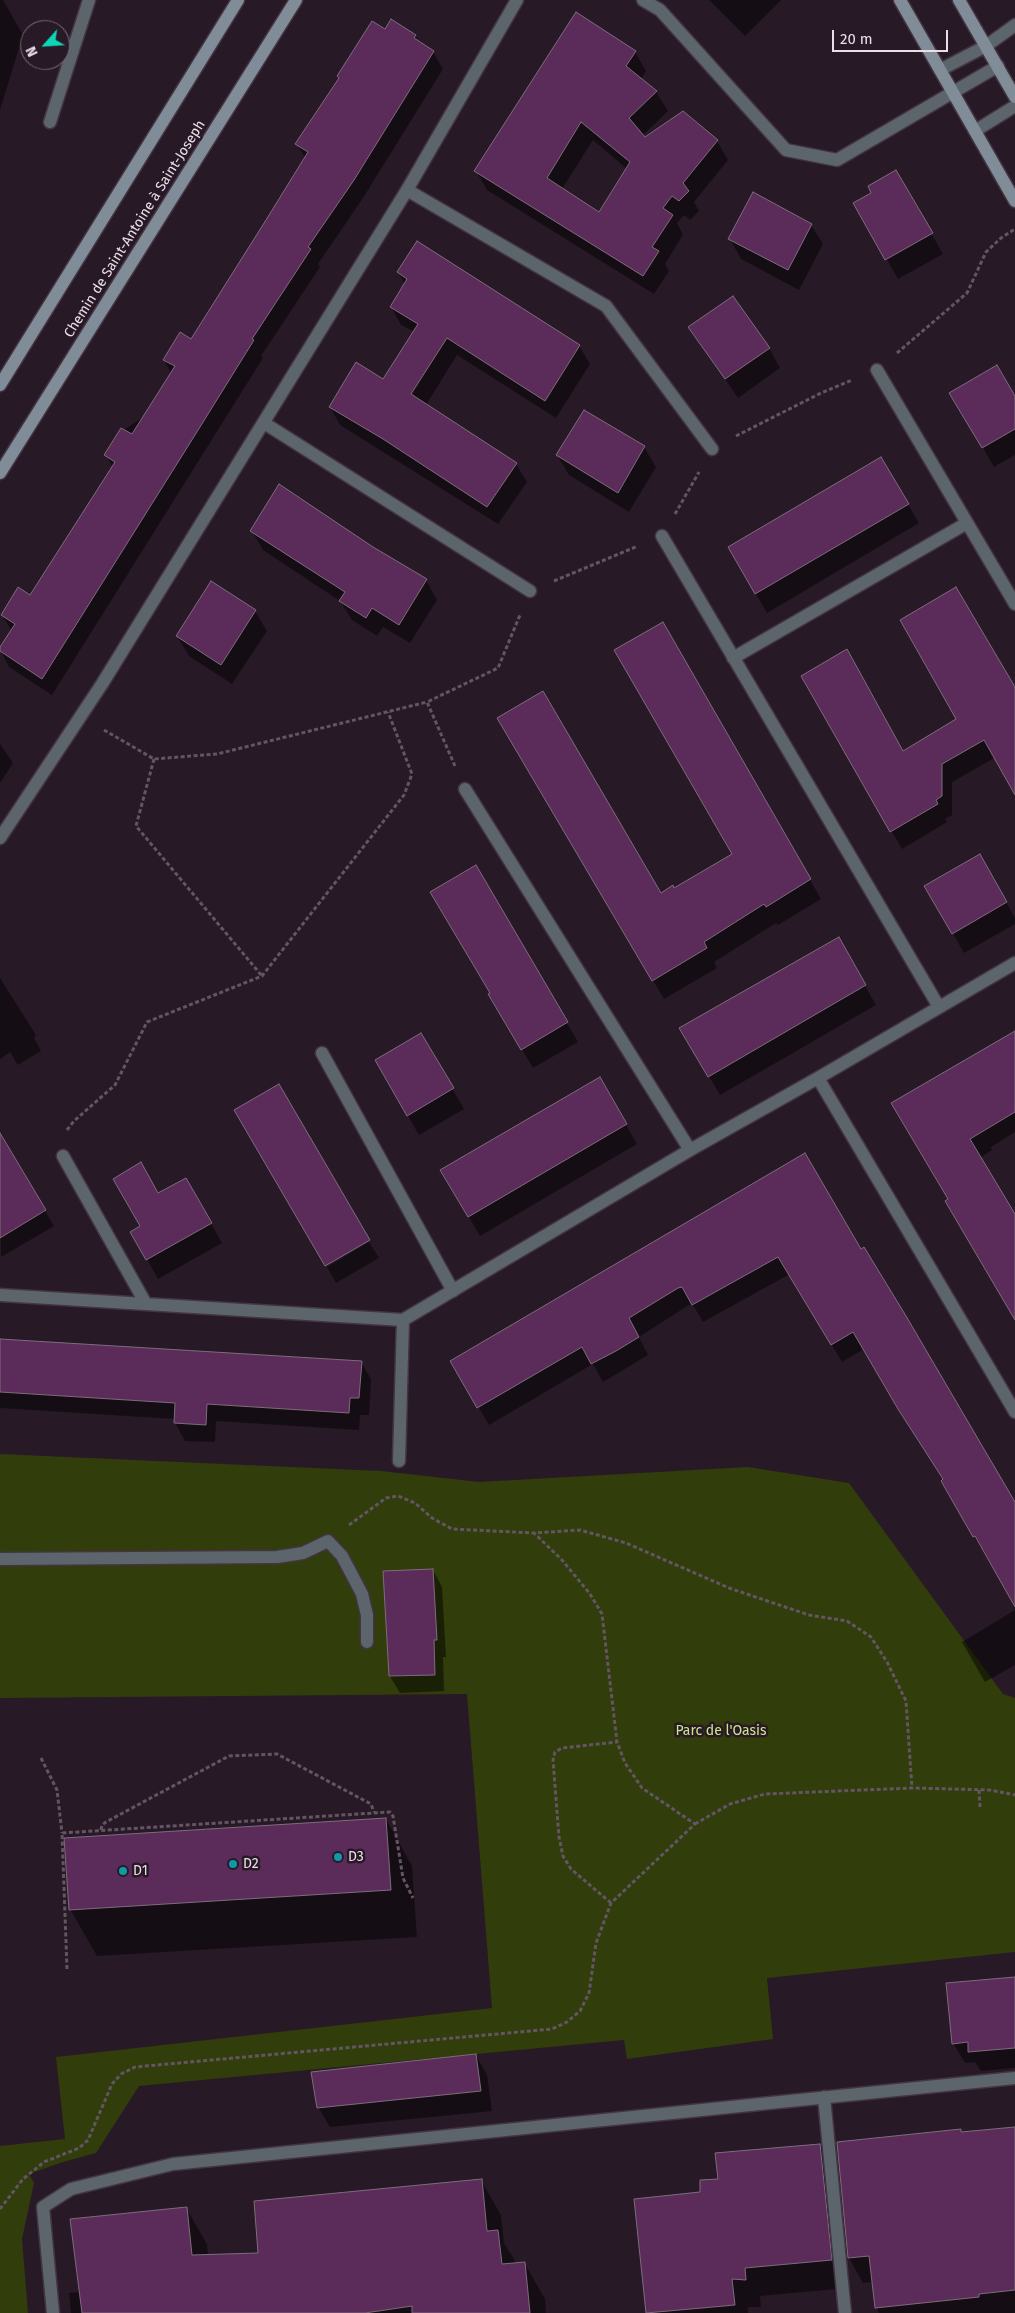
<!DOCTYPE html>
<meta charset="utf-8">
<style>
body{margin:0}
#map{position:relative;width:1015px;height:2313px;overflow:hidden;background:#281927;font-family:"Fira Sans",sans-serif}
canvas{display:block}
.north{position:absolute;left:20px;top:20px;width:50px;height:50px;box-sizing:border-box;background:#281927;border:1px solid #766875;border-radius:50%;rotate:244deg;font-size:14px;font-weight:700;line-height:20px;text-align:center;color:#eadfe9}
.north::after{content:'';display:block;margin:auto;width:18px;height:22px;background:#0ed5b5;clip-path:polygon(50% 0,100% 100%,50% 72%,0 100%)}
.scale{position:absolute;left:832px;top:30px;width:116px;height:22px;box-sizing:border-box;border:2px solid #eadfe9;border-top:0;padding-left:6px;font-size:15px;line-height:18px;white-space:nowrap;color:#eadfe9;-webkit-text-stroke:4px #281927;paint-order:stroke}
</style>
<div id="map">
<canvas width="1015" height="2313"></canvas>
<div class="north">N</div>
<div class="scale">20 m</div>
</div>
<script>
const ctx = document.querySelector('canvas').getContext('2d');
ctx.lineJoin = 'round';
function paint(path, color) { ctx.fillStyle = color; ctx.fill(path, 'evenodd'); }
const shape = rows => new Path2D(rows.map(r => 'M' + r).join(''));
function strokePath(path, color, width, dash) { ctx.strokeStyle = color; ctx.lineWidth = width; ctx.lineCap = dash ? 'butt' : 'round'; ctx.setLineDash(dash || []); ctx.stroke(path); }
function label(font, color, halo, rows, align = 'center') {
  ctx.font = font + ' "Fira Sans",sans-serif'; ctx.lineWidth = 5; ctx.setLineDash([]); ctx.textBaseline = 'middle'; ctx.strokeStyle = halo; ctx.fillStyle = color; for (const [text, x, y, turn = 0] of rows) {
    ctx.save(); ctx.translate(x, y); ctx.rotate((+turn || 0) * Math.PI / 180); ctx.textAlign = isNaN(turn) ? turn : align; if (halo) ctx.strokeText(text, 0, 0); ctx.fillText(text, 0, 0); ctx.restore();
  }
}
const green = shape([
 [0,1454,381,1471,479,1482,748,1467,849,1483,1003,1694,1015,1698,1015,1952,767,1978,773,2039,627,2059,624,2040,139,2086,96,2153,63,2162,29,2174,34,2183,22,2239,28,2313,0,2313,0,2146,65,2139,56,2057,492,2008,467,1694,0,1698]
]);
const shadow = shape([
 [0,0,3,0,23,35,0,110],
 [709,0,781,0,745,36],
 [385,31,415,36,419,43,433,52,443,69,363,198,318,264,320,267,261,356,263,358,52,695,9,667,0,649,12,631,2,615,30,597,113,468,106,455,119,433,145,416,171,373,164,360,192,341,305,158,297,144],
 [635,52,646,71,641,79,656,92,668,111,642,136,645,139,717,141,728,160,694,202,699,211,690,220,684,215,677,223,683,235,665,264,669,271,654,294,487,190,476,171],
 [593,140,627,169,599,214,562,189],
 [896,172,943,254,898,279,855,204,873,194],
 [811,225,823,244,799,290,741,259,730,239],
 [417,243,579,346,590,364,556,418,457,355,426,405,516,464,527,482,498,524,340,425,330,407,384,381,415,332,401,325,391,307,405,285,398,272],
 [690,327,769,348,780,368,738,398],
 [951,393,1015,399,1015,455,994,467],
 [584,412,644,447,656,467,629,512,569,475,557,455],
 [881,459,919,523,767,613,729,547],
 [252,531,373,548,426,580,437,600,410,643,383,627,377,636,352,620,340,601,263,550],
 [211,582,255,611,267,631,232,684,189,656,177,636],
 [662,624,821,899,778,925,776,923,714,962,717,968,664,999,499,718,661,894,674,889,734,854],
 [802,677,903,752,1015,691,1015,790,996,757,952,782,952,815,945,819,947,822,902,849],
 [0,744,13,763,0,783],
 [980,856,1015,918,1015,924,964,953,926,886],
 [475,866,578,1042,533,1068,490,995,491,994],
 [838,939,876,1005,720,1095,681,1028],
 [0,978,36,1035,34,1038,41,1051,18,1065,10,1052,0,1059],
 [1015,1033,1015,1132,991,1147,992,1150,980,1158,1015,1217,1015,1317,950,1199,903,1122],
 [421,1035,464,1109,419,1135,376,1061],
 [599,1078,637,1144,480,1236,442,1170],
 [805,1154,860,1251,1015,1505,1015,1665,985,1682,962,1642,1015,1610,1004,1586,969,1528,944,1480,864,1349,842,1362,790,1274,703,1322,693,1305,689,1305,639,1337,648,1355,603,1382,593,1364,489,1425,452,1361],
 [18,1166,54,1226,1,1257,0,1177],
 [186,1179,222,1243,158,1279,132,1232,142,1226,158,1194],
 [369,1242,379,1258,336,1283,327,1267],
 [0,1340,361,1362,371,1379,369,1415,360,1415,359,1430,216,1421,215,1442,185,1441,175,1423,175,1419,0,1408],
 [433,1570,442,1587,446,1657,443,1657,444,1691,400,1693,390,1676],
 [386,1819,412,1866,417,1937,97,1956,70,1909],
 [1015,1978,1015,2068,981,2071,975,2062,965,2063,953,2043],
 [476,2055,487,2075,492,2111,330,2127,318,2107],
 [1015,2128,1015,2313,879,2313,876,2307,873,2282,863,2283,849,2258,960,2130,962,2133],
 [820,2145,836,2173,847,2288,760,2296,761,2307,748,2307,748,2313,647,2313,635,2200,701,2193,720,2180],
 [481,2180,501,2215,504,2243,517,2264,525,2264,545,2299,546,2313,71,2313,69,2293,81,2292,186,2208,207,2244,208,2255,260,2254]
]);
const building = shape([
 [576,12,636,51,626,66,657,91,629,118,645,137,683,111,718,140,683,183,689,191,679,201,672,196,663,208,673,215,652,247,659,251,643,276,474,171,576,12],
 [581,122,630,162,599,212,547,178,581,122],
 [391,19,416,35,414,38,434,51,354,180,308,247,311,249,252,339,254,340,195,435,42,679,0,651,0,647,15,624,1,615,18,587,30,595,115,462,104,455,121,428,132,434,175,366,163,360,180,332,191,339,266,220,308,152,295,144,339,78,337,76,372,21,385,29,391,19],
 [896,170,933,233,885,260,853,203,871,193,868,186,896,170],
 [753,192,812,224,788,270,728,239,753,192],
 [417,241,580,345,545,401,447,338,411,394,517,463,487,507,383,439,329,407,356,362,383,379,418,324,390,307,407,279,397,272,417,241],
 [733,296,770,348,725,379,688,327,733,296],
 [997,365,1015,396,1015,429,982,448,949,393,997,365],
 [584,410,645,446,618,493,556,455,584,410],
 [881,457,909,504,755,594,728,547,881,457],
 [279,484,373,547,427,579,399,625,372,608,366,618,339,601,345,592,250,531,279,484],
 [211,581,256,610,221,665,176,636,211,581],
 [956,587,1015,687,1015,795,984,740,942,764,942,796,936,800,938,804,890,832,801,676,847,649,903,751,956,719,900,620,956,587],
 [663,622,811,879,766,907,764,904,704,942,707,948,652,981,497,718,543,691,661,893,673,885,674,888,732,854,614,650,663,622],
 [980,854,1007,902,952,934,924,886,980,854],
 [476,865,568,1022,521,1050,488,994,490,993,430,892,476,865],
 [839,937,866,985,708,1077,679,1028,839,937],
 [1015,1031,1015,1112,970,1139,1015,1214,1015,1320,945,1201,948,1199,891,1103,1015,1031],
 [421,1033,454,1088,407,1116,375,1060,421,1033],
 [600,1077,627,1124,468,1217,440,1170,600,1077],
 [279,1084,370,1240,325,1266,234,1110,279,1084],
 [0,1133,46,1210,0,1238,0,1133],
 [805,1153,861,1249,864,1247,906,1316,1015,1502,1015,1607,975,1536,973,1537,941,1481,943,1479,898,1409,853,1332,831,1345,778,1257,692,1305,682,1287,678,1288,629,1318,639,1337,616,1351,591,1364,582,1347,477,1408,450,1361,805,1153],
 [141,1162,158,1193,186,1178,212,1223,146,1260,130,1232,140,1226,113,1179,141,1162],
 [0,1339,362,1361,359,1398,350,1398,349,1413,207,1404,206,1425,174,1423,175,1403,0,1392,0,1339],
 [433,1569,437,1640,434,1640,435,1675,389,1676,383,1571,433,1569],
 [386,1818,391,1890,69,1910,64,1838,386,1818],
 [1015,1977,1015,2048,968,2052,968,2042,952,2044,946,1983,1015,1977],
 [476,2054,481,2091,317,2108,311,2072,476,2054],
 [1015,2127,1015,2290,979,2294,979,2297,875,2308,869,2256,848,2258,837,2142,961,2129,961,2132,1015,2127],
 [820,2144,832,2260,745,2268,746,2280,732,2279,735,2305,646,2313,634,2199,700,2192,700,2180,718,2179,715,2153,820,2144],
 [482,2179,487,2231,498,2230,502,2264,525,2262,530,2313,412,2313,412,2306,365,2313,82,2313,70,2219,187,2207,192,2255,258,2253,254,2201,482,2179]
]);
const path = shape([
 [897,353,967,293,986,252,1001,238,1015,229],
 [736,436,821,393,852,380],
 [675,514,699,472],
 [554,581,638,546],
 [104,730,154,759,217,754,427,702],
 [154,759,136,826,262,976],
 [455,766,427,702,498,668,520,615],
 [67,1130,74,1121,115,1085,147,1022,262,976,404,795,412,774,388,712],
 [349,1525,386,1498,398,1496,415,1503,432,1518,452,1529,534,1533,580,1530,626,1543,729,1588,809,1615,847,1621,871,1637,887,1662,906,1701,912,1788],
 [41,1758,57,1790,62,1833],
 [979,1790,980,1807],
 [695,1824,730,1804,765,1794,912,1788,990,1790,1015,1795],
 [101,1830,102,1825,106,1822,229,1756,277,1754,371,1804,374,1812],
 [611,1903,571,1869,563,1856,559,1837,553,1760,555,1752,562,1748,617,1742],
 [67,1969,62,1833,390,1812,393,1816,403,1878,413,1898],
 [0,2209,23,2179,44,2162,79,2148,88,2140,112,2084,121,2074,135,2067,552,2029,567,2022,580,2011,589,1993,596,1943,611,1903,695,1824,642,1788,625,1763,617,1742,602,1614,590,1594,562,1560,534,1533]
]);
const service = shape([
 [940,70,986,46,1015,25],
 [975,131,1015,106],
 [877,370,1015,604],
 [662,536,939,1007],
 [733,658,967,523],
 [465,789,690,1150],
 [824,2097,845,2313],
 [53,2313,43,2207,71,2189,173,2164,1015,2078]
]);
const pedestrian = shape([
 [0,1559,277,1557,303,1553,328,1541,342,1556,362,1594,367,1615,367,1642]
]);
const minor = shape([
 [643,0,660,10,786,150,837,160,998,66],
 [50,122,89,0],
 [407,190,606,306,712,449],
 [264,423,530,591],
 [0,838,102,684,407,190,517,0],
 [322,1053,453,1291],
 [818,1078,1015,1412],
 [63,1156,146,1304],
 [0,1295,403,1320],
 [399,1461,403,1320,690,1150,818,1078,1015,963]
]);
const secondary = shape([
 [900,0,1015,201],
 [959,0,1015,97],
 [0,385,238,0],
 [0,473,296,0]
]);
const markers = [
 [338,1857,5,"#0f9aa8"],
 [233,1864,5,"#0f9aa8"],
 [123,1871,5,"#0f9aa8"]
];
const streetNames = [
 ["Chemin de Saint-Antoine à Saint-Joseph",135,229,-58]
];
const parkNames = [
 ["Parc de l'Oasis",721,1731]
];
const poiNames = [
 ["D3",348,1857],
 ["D2",243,1864],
 ["D1",133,1871]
];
paint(green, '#313d0b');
paint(shadow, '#0007');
paint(building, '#5b2c59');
strokePath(building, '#7e6c7d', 1);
strokePath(service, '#433542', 15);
strokePath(pedestrian, '#433542', 15);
strokePath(minor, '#433542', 15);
strokePath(secondary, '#433542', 15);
strokePath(path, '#635562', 3, [4, 2.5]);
strokePath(service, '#5d656c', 12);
strokePath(pedestrian, '#5d656c', 12);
strokePath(minor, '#5d656c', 12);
strokePath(secondary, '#808d98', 12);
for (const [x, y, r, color] of markers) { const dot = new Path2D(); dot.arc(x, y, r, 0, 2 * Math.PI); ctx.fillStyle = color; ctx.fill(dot); strokePath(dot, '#281927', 2); }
label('14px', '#eadfe9', '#281927', streetNames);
label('14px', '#cce788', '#281927', parkNames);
label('14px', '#eadfe9', '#281927', poiNames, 'left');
</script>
